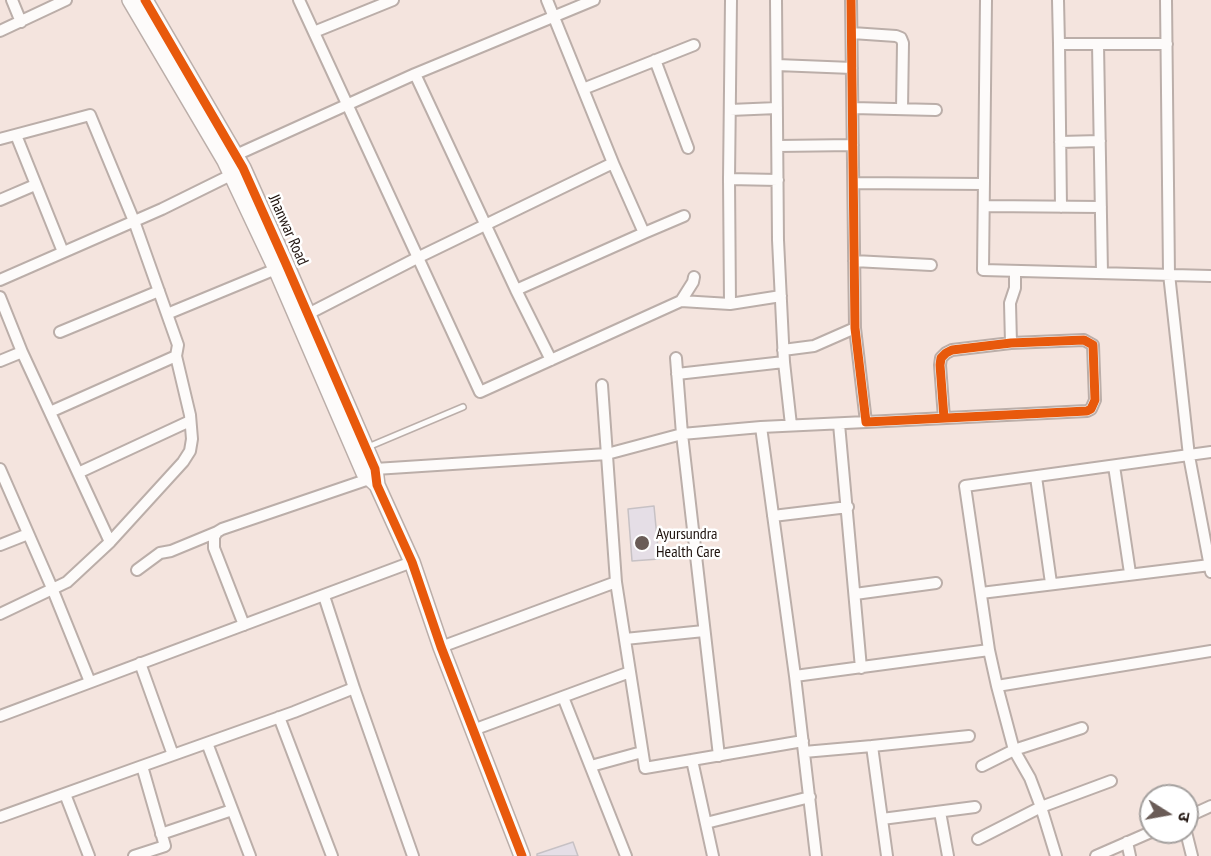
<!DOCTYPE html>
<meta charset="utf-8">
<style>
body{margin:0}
#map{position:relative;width:1211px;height:856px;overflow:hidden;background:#f4e4de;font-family:"PT Sans Narrow","Noto Sans Devanagari",sans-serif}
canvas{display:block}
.north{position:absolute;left:1139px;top:784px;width:60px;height:60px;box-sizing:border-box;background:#fff;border:2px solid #a5a19f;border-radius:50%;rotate:101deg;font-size:16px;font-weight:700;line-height:24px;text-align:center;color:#1f130e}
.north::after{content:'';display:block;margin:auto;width:21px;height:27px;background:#6a5c57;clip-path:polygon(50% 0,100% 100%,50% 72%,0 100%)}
</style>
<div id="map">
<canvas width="1211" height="856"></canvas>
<div class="north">उ</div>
</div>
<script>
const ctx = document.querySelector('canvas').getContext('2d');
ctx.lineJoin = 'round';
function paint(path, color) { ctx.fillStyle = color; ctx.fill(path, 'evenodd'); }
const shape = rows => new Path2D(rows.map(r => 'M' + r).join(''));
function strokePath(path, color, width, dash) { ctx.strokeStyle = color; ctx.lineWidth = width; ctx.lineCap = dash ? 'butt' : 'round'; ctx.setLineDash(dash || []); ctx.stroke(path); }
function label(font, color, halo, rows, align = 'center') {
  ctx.font = font + ' "PT Sans Narrow",sans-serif'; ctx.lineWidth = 5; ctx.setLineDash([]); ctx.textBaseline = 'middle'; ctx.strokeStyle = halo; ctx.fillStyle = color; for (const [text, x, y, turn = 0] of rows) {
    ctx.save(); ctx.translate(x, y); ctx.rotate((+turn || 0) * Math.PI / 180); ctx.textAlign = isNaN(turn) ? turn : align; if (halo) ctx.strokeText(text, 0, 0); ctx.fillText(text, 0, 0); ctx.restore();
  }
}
const building = shape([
 [654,506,659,559,632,561,628,509,654,506],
 [573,842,578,856,537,856,537,854,573,842]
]);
const lane = shape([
 [368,447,463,407]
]);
const street = shape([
 [12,0,21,22],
 [299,0,480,392,681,301],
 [776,0,778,240,784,362,791,425],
 [851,0,855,328,866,422,1087,411,1091,409,1095,400,1093,345,1084,340,1011,343,952,350,946,353,941,358,940,365,944,418],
 [986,0,983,270,1211,276],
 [1058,0,1059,44,1167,44],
 [1166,0,1169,274,1189,456,1211,572],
 [0,31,66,0],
 [314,32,393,0],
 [852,33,896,36,901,38,903,43,902,109],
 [1059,44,1061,207],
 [1098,44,1102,273],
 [655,60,688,148],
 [777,65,852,68],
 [415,74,516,290,644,233,613,163],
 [583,89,694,45],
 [853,108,936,110],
 [730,110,777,108],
 [16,135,63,252],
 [0,139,90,115,134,221,178,345,176,356,50,412],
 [1060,142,1100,141],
 [778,146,853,145],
 [236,155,415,74,594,0],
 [729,179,778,180],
 [854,183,984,184],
 [0,200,35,185],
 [984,206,1101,207],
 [644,233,684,216],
 [854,261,931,265],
 [694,277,693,282,681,301,730,304,781,296],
 [0,280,162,209,237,172],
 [516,290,551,360],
 [0,297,22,352],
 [730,304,729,179,731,0],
 [167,314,276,269],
 [308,314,417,258,613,163,547,0],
 [60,332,159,291],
 [1011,343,1010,303,1015,288,1015,271],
 [783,350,814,346,855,328],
 [676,358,682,434,719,756],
 [0,361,22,352,110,542],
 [677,374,784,362],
 [602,385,616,582,645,768,803,741],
 [866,422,761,427,795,676,989,650],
 [839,424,861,668],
 [1114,466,1130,573],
 [0,469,52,588,90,682],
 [375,469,607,454,682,434,761,427],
 [78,473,190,421],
 [1036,477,1051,583],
 [773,516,848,507],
 [0,545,28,534],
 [137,570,160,553,171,551,217,532],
 [981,593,1210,565],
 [855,594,936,583],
 [0,614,67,582,110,542,183,462,190,451,192,439,190,415,176,356],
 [244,625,214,548,214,537,217,532,222,529,369,479],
 [625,639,704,631],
 [441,647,616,582],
 [140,663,173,755],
 [795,676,816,856],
 [997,686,1211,651],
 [354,688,413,856],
 [563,697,626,856],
 [0,716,412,562],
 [279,717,332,856],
 [473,730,630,672],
 [207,743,250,856],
 [872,746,969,736],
 [804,752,872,746,887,856],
 [692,760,713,856],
 [591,766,642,752],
 [982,766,1014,750,1082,728],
 [65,794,89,856],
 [940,812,948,856],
 [0,817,142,766],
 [1187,817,1211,806],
 [882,819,975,807],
 [706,823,810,797],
 [1186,832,1192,856],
 [161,834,232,810],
 [978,839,1041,807,1111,781],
 [1127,842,1130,856],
 [134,856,165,846,142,766,294,712,354,688,324,596],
 [1056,856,1041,807,1030,778,1014,750,997,686,989,650,965,486,1211,452],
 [1096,856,1151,832]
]);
const secondary = shape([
 [130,0,225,161,276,269,364,473,377,485],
 [145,0,243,168,286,264,375,469,377,485,412,562,441,647,522,856]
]);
const cycleway = shape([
 [145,0,243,168,286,264,375,469,377,485,412,562,441,647,522,856],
 [851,0,855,328,866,422,1087,411,1091,409,1095,400,1093,345,1084,340,1011,343,952,350,946,353,941,358,940,365,944,418]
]);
const markers = [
 [642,543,8,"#6a5c57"]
];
const streetNames = [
 ["Jhanwar Road",288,230,66]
];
const poiNames = [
 ["Ayursundra",656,534],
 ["Health Care",656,552]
];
paint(building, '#e5dee6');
strokePath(building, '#c7c1c4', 1.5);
strokePath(lane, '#bbaea9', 8);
strokePath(street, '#bbaea9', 14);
strokePath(secondary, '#bbaea9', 18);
strokePath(lane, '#fdfbfa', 5);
strokePath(street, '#fdfbfa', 10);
strokePath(secondary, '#fdfbfa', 15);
strokePath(cycleway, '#e8590c', 9);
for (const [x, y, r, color] of markers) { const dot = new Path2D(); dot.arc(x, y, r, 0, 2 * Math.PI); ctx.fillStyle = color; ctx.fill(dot); strokePath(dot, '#fff', 2); }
label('16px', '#1f130e', '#fff', streetNames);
label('16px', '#1f130e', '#fff', poiNames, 'left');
</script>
